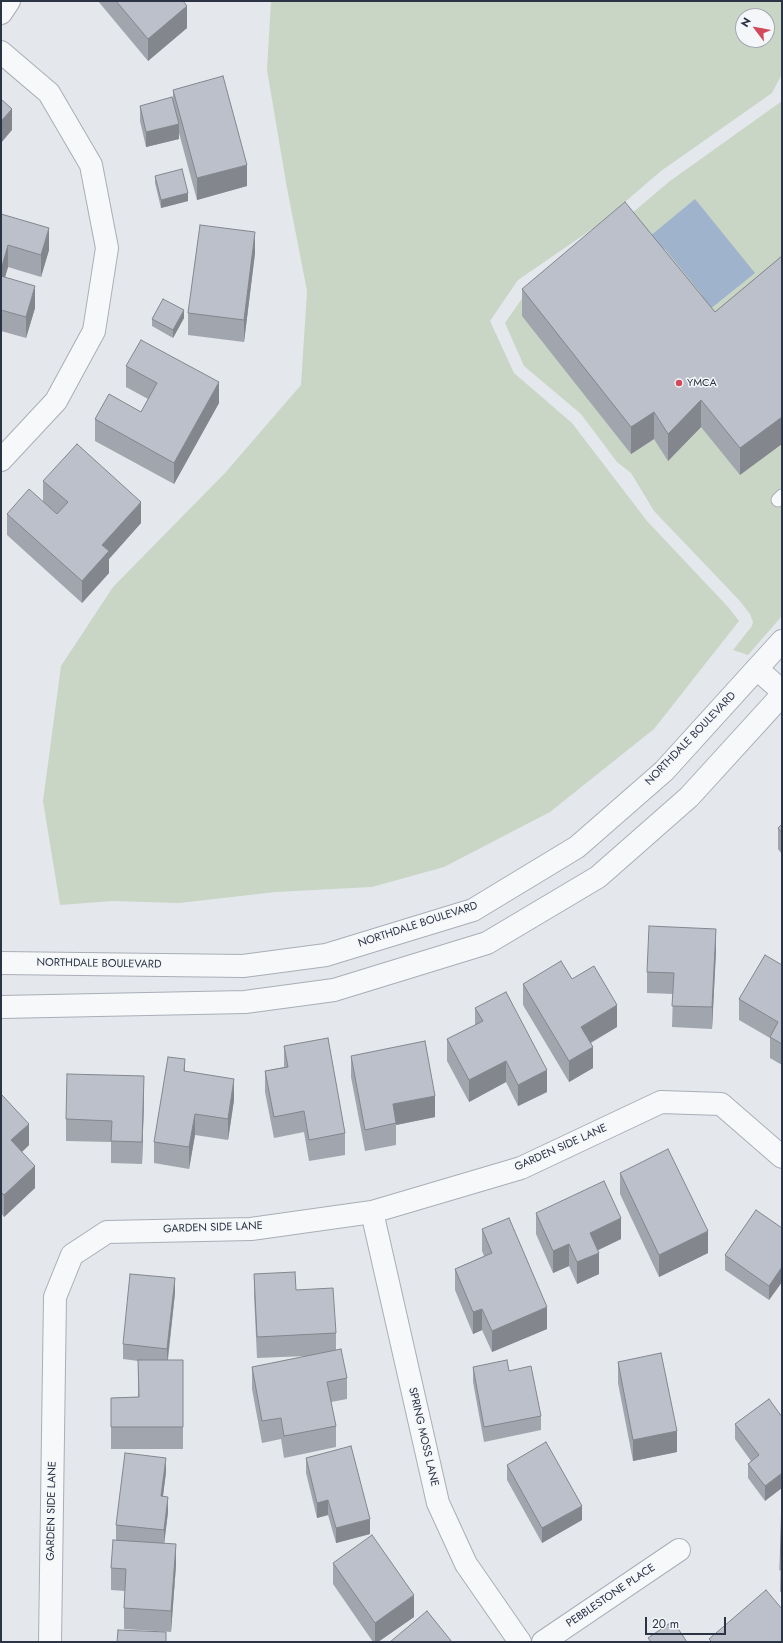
<!DOCTYPE html>
<style>
body{margin:0}
#map{position:relative;width:783px;height:1643px;overflow:hidden;background:#e4e7ec;font-family:Jost,sans-serif}
canvas{display:block}
.frame{position:absolute;inset:0;border:2px solid #2b3445;pointer-events:none}
.north{position:absolute;left:735px;top:8px;width:40px;height:40px;box-sizing:border-box;background:#f4f6f9;border:1px solid #a4a8b1;border-radius:50%;rotate:302deg;font-size:11px;font-weight:700;line-height:16px;text-align:center;color:#2b3445}
.north::after{content:'';display:block;margin:auto;width:14px;height:18px;background:#d1495b;clip-path:polygon(50% 0,100% 100%,50% 72%,0 100%)}
.scale{position:absolute;left:645px;top:1617px;width:81px;height:18px;box-sizing:border-box;border:2px solid #2b3445;border-top:0;padding-left:5px;font-size:12px;line-height:14px;white-space:nowrap;color:#2b3445;-webkit-text-stroke:3px #f4f6f9;paint-order:stroke}
</style>
<div id="map">
<canvas width="783" height="1643"></canvas>
<div class="frame"></div>
<div class="north">N</div>
<div class="scale">20 m</div>
</div>
<script>
const ctx = document.querySelector('canvas').getContext('2d');
ctx.lineJoin = 'round';
function paint(path, color) { ctx.fillStyle = color; ctx.fill(path, 'evenodd'); }
const shape = rows => new Path2D(rows.map(r => 'M' + r).join(''));
function strokePath(path, color, width, dash) { ctx.strokeStyle = color; ctx.lineWidth = width; ctx.lineCap = dash ? 'butt' : 'round'; ctx.setLineDash(dash || []); ctx.stroke(path); }
function label(font, color, halo, rows, align = 'center') {
  ctx.font = font + ' Jost,sans-serif'; ctx.lineWidth = 3; ctx.setLineDash([]); ctx.textBaseline = 'middle'; ctx.strokeStyle = halo; ctx.fillStyle = color; for (const [text, x, y, turn = 0] of rows) {
    ctx.save(); ctx.translate(x, y); ctx.rotate((+turn || 0) * Math.PI / 180); ctx.textAlign = isNaN(turn) ? turn : align; if (halo) ctx.strokeText(text, 0, 0); ctx.fillText(text, 0, 0); ctx.restore();
  }
}
const green = shape([
 [271,1,782,1,782,74,772,93,661,171,598,225,518,280,490,321,514,373,572,423,647,521,729,608,739,621,654,729,550,812,444,867,372,887,276,892,179,903,113,901,60,905,43,801,61,666,113,587,225,473,301,385,307,291,287,188,267,70],
 [743,16,767,16,767,40,743,40],
 [782,101,782,616,748,655,733,650,752,626,753,622,750,614,739,600,654,511,631,473,617,462,581,414,524,366,505,323,528,290,606,235,670,181]
]);
const water = shape([
 [695,199,755,273,709,310,701,301,702,295,665,249,658,248,649,237]
]);
const service = shape([
 [778,500,782,496]
]);
const minor = shape([
 [1,13,9,1],
 [1,52,49,93,91,165,107,248,94,331,56,401,1,460],
 [757,669,782,691],
 [372,1212,438,1503,466,1564,520,1642],
 [50,1642,55,1297,72,1255,107,1232,251,1229,372,1212,521,1168,661,1102,721,1104,782,1157],
 [543,1642,679,1550]
]);
const tertiary = shape([
 [1,963,243,966,326,955,473,910,577,847,664,771,782,641],
 [1,1007,245,1002,334,990,487,943,598,877,689,797,782,695]
]);
const wall = shape([
 [98,1,183,1,187,28,148,61],
 [173,90,247,186,197,200,179,133,179,139,146,147,140,121,140,106,173,102],
 [155,176,188,201,161,208,155,183],
 [1,214,49,250,41,277,8,267,5,277,35,308,26,338,1,331],
 [255,253,244,342,188,335,188,313],
 [782,256,740,475,701,427,668,461,654,439,631,454,522,316,522,289,715,312],
 [184,318,173,338,152,326,152,319],
 [126,366,219,403,174,484,95,441,95,419,141,412,148,399,126,387],
 [43,481,141,523,109,559,109,573,82,603,7,535,7,514,43,502],
 [782,824,782,854,778,849,778,828],
 [716,951,712,1029,672,1027,673,994,647,993,647,972],
 [782,965,782,1065,770,1058,770,1038,739,1020,739,999],
 [572,979,617,1027,591,1043,593,1068,569,1082,523,1005,523,984],
 [475,1008,547,1092,518,1106,506,1082,469,1102,447,1061,447,1039,475,1025],
 [284,1046,345,1133,345,1155,309,1161,304,1132,274,1138,265,1092,265,1071,284,1067],
 [351,1056,435,1117,396,1125,396,1145,365,1151,351,1077],
 [185,1071,234,1100,228,1140,195,1135,189,1169,154,1163,154,1142],
 [1,1094,29,1145,22,1152,35,1188,4,1217,1,1213],
 [144,1098,142,1164,111,1163,111,1142,66,1141,66,1119],
 [620,1173,708,1253,659,1277,620,1194],
 [536,1213,621,1239,598,1250,599,1274,577,1284,569,1266,553,1273,536,1234],
 [782,1228,782,1282,769,1300,725,1270,725,1255],
 [482,1229,547,1329,492,1352,482,1330,473,1334,455,1290,455,1269,484,1256,482,1251],
 [254,1274,296,1290,336,1333,336,1350,347,1378,347,1399,331,1402,336,1426,336,1447,284,1458,281,1439,262,1443,252,1389,252,1367,307,1356,257,1358,254,1295],
 [175,1293,168,1360,183,1360,183,1449,111,1449,111,1398,138,1397,138,1361,123,1359,123,1344],
 [618,1362,677,1452,633,1461,618,1383],
 [473,1367,541,1416,541,1430,484,1442,473,1382],
 [769,1399,765,1501,748,1478,748,1464,751,1461,735,1439,735,1424],
 [306,1458,370,1534,336,1543,328,1515,317,1518,306,1473],
 [507,1465,582,1520,542,1543,507,1480],
 [166,1472,163,1496,168,1512,164,1543,176,1565,171,1632,124,1629,124,1608,125,1591,111,1590,111,1568,116,1540,116,1525],
 [782,1496,782,1592,780,1592],
 [333,1563,414,1617,378,1642,373,1642,333,1584]
]);
const shadedWall = shape([
 [187,6,187,28,148,61,148,39],
 [12,109,12,130,1,143,1,121],
 [179,124,179,139,146,147,146,132],
 [247,165,247,186,197,200,197,178],
 [188,193,188,201,161,208,161,200],
 [49,228,49,250,41,277,41,255],
 [255,232,255,253,244,342,244,320],
 [8,245,8,267,1,291,1,270],
 [35,286,35,308,26,338,26,317],
 [184,310,184,318,173,338,173,330],
 [219,382,219,403,174,484,174,463],
 [701,400,701,427,668,461,668,434],
 [654,412,654,439,631,454,631,427],
 [782,417,782,444,740,475,740,448],
 [141,502,141,523,109,559,109,573,82,603,82,581,102,545],
 [2,683,2,705,1,712,1,691],
 [716,929,716,951,712,1029,712,1007],
 [617,1005,617,1027,581,1048,581,1027],
 [593,1047,593,1068,569,1082,569,1061],
 [185,1059,185,1080,184,1071],
 [506,1061,506,1082,469,1102,469,1080],
 [547,1070,547,1092,518,1106,518,1085],
 [144,1076,144,1098,142,1164,142,1142],
 [234,1079,234,1100,228,1140,228,1119],
 [435,1096,435,1117,396,1125,393,1104],
 [195,1114,195,1135,189,1169,189,1147],
 [29,1124,29,1145,11,1162,11,1140],
 [35,1166,35,1188,4,1217,4,1195],
 [621,1218,621,1239,590,1254,590,1233],
 [708,1231,708,1253,659,1277,659,1255],
 [569,1244,569,1266,553,1273,553,1251],
 [599,1253,599,1274,577,1284,577,1262],
 [782,1267,782,1282,769,1300,769,1286],
 [175,1278,175,1293,167,1364,167,1349],
 [547,1307,547,1329,492,1352,492,1331],
 [482,1309,482,1330,473,1334,473,1312],
 [677,1431,677,1452,633,1461,633,1440],
 [166,1458,166,1472,161,1511,161,1496],
 [782,1473,782,1488,765,1501,765,1486],
 [168,1497,168,1512,164,1545,164,1530],
 [328,1500,328,1515,317,1518,317,1503],
 [582,1506,582,1520,542,1543,542,1528],
 [370,1519,370,1534,336,1543,336,1528],
 [176,1544,176,1565,171,1632,171,1611],
 [414,1595,414,1617,378,1642,375,1642,375,1623]
]);
const building = shape([
 [116,1,183,1,187,6,148,39,116,1],
 [223,76,247,165,197,178,173,90,223,76],
 [172,97,179,124,146,132,140,106,172,97],
 [1,99,12,109,1,121,1,99],
 [182,169,188,193,161,200,155,176,182,169],
 [625,202,715,312,782,256,782,417,740,448,701,400,668,434,654,412,631,427,522,289,625,202],
 [1,214,49,228,41,255,8,245,1,270,1,214],
 [200,225,255,232,244,320,188,313,200,225],
 [1,276,35,286,26,317,1,310,1,276],
 [163,299,184,310,173,330,152,319,163,299],
 [141,340,219,382,174,463,95,419,109,394,141,412,157,383,126,366,141,340],
 [77,444,141,502,102,545,109,551,82,581,7,514,29,489,57,514,68,502,43,481,77,444],
 [782,824,782,833,778,828,782,824],
 [649,926,716,929,712,1007,672,1006,674,973,647,972,649,926],
 [765,955,782,965,782,1044,770,1037,778,1022,739,999,765,955],
 [561,961,572,979,594,966,617,1005,581,1027,593,1047,569,1061,523,984,561,961],
 [506,992,547,1070,518,1085,506,1061,469,1080,447,1039,483,1021,475,1008,506,992],
 [328,1038,345,1133,309,1140,304,1111,274,1117,265,1071,288,1067,284,1046,328,1038],
 [425,1041,435,1096,393,1104,396,1123,365,1130,351,1056,425,1041],
 [168,1057,185,1059,184,1071,234,1079,228,1119,195,1114,189,1147,154,1142,168,1057],
 [67,1074,144,1076,142,1142,111,1141,112,1121,66,1119,67,1074],
 [1,1094,29,1124,11,1140,35,1166,4,1195,1,1192,1,1094],
 [668,1149,708,1231,659,1255,620,1173,668,1149],
 [604,1181,621,1218,590,1233,599,1253,577,1262,569,1244,553,1251,536,1213,604,1181],
 [756,1210,782,1228,782,1267,769,1286,725,1255,756,1210],
 [509,1218,547,1307,492,1331,482,1309,473,1312,455,1269,492,1253,482,1229,509,1218],
 [295,1272,296,1290,333,1288,336,1333,257,1337,254,1274,295,1272],
 [130,1274,175,1278,167,1349,123,1344,130,1274],
 [341,1349,347,1378,327,1382,336,1426,284,1436,281,1418,262,1421,252,1367,341,1349],
 [661,1353,677,1431,633,1440,618,1362,661,1353],
 [138,1360,183,1360,183,1427,111,1427,111,1398,139,1397,138,1360],
 [507,1360,509,1371,531,1366,541,1416,484,1427,473,1367,507,1360],
 [769,1399,782,1417,782,1473,765,1486,748,1464,759,1455,735,1424,769,1399],
 [546,1442,582,1506,542,1528,507,1465,546,1442],
 [351,1446,370,1519,336,1528,328,1500,317,1503,306,1458,351,1446],
 [125,1453,166,1458,161,1496,168,1497,164,1530,116,1525,125,1453],
 [782,1496,782,1570,780,1570,782,1496],
 [372,1535,414,1595,375,1623,333,1563,372,1535],
 [113,1540,176,1544,171,1611,124,1608,126,1569,111,1568,113,1540],
 [766,1590,782,1609,782,1642,712,1642,709,1639,766,1590],
 [427,1611,452,1642,390,1642,427,1611],
 [673,1621,687,1642,651,1642,648,1638,673,1621],
 [118,1630,166,1632,166,1642,117,1642,118,1630]
]);
const markers = [
 [679,383,4,"#d1495b"]
];
const poiNames = [
 ["YMCA",687,383]
];
const streetNames = [
 ["NORTHDALE BOULEVARD",691,739,-46],
 ["NORTHDALE BOULEVARD",418,925,-18],
 ["NORTHDALE BOULEVARD",99,964,1],
 ["GARDEN SIDE LANE",561,1148,-24],
 ["GARDEN SIDE LANE",213,1228,-2],
 ["SPRING MOSS LANE",423,1437,77],
 ["GARDEN SIDE LANE",52,1511,-89],
 ["PEBBLESTONE PLACE",611,1596,-34]
];
paint(green, '#c9d6c5');
paint(water, '#9fb4cc');
strokePath(service, '#a9aeb7', 15);
strokePath(minor, '#a9aeb7', 24);
strokePath(tertiary, '#a9aeb7', 24);
strokePath(service, '#f7f8fa', 13);
strokePath(minor, '#f7f8fa', 22);
strokePath(tertiary, '#f7f8fa', 22);
paint(wall, '#a1a5ae');
paint(shadedWall, '#83868d');
paint(building, '#bbc0ca');
strokePath(building, '#83868d', 1);
for (const [x, y, r, color] of markers) { const dot = new Path2D(); dot.arc(x, y, r, 0, 2 * Math.PI); ctx.fillStyle = color; ctx.fill(dot); strokePath(dot, '#f4f6f9', 1.5); }
label('11px', '#2b3445', '#f4f6f9', poiNames, 'left');
label('11px', '#2b3445', '#f4f6f9', streetNames);
</script>
